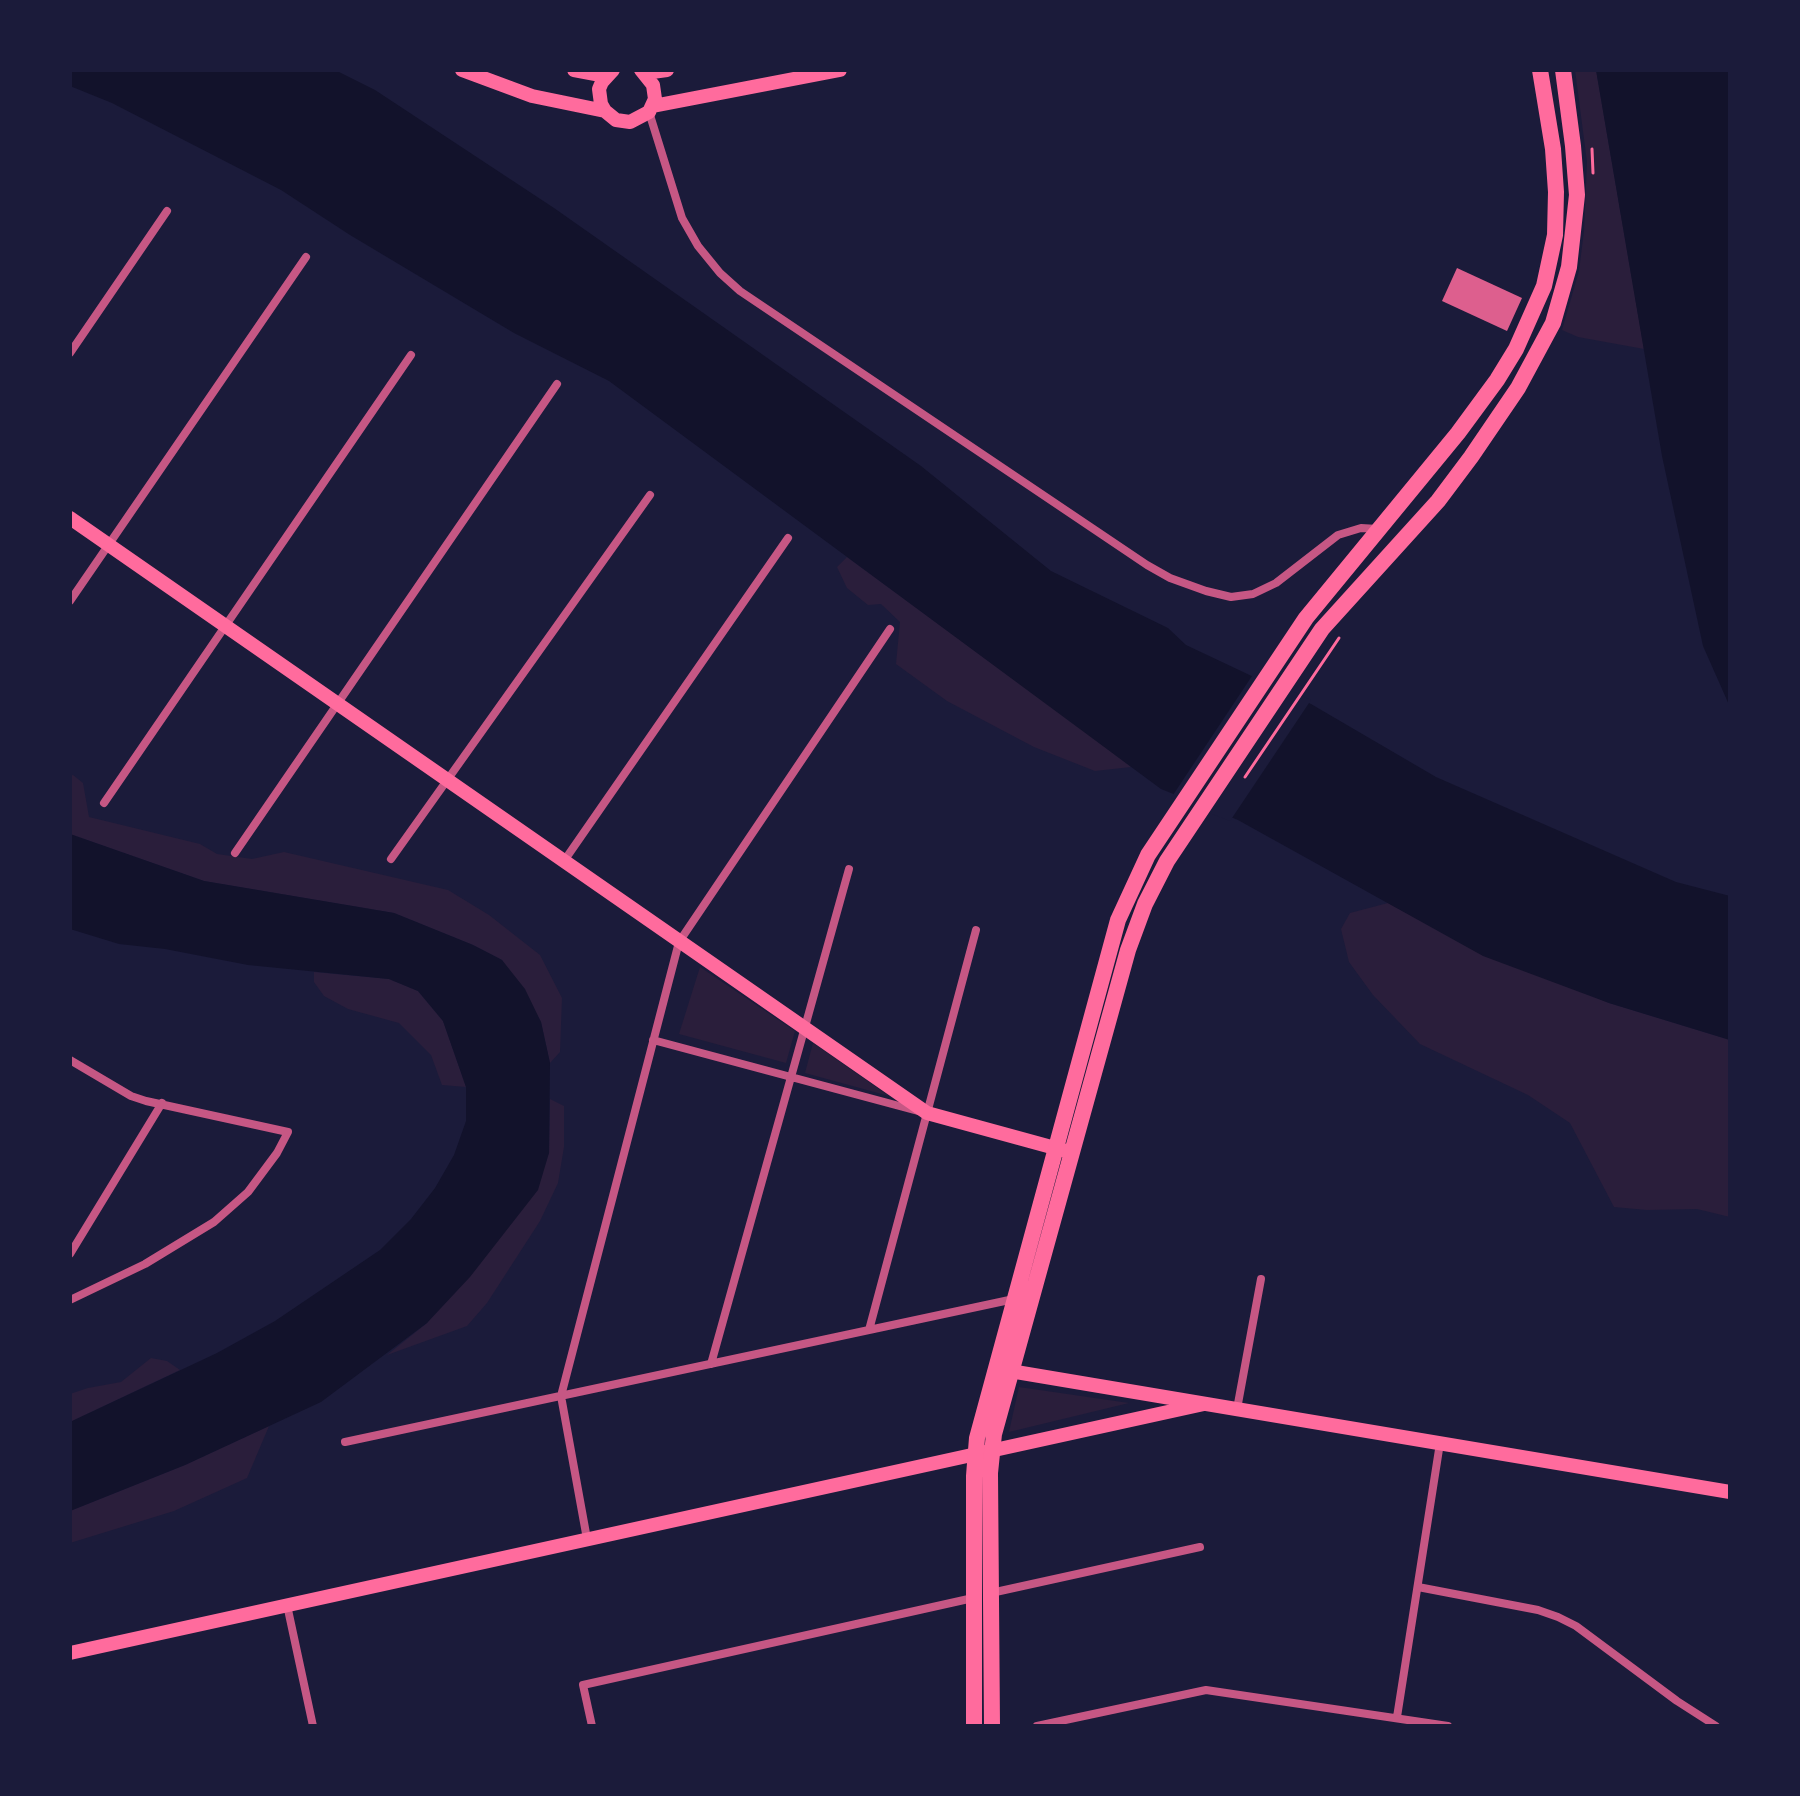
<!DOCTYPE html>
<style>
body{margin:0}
#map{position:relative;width:1800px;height:1796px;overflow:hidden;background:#1b1b3a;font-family:"Noto Sans",sans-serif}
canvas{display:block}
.frame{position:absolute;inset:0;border:72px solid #1b1b3a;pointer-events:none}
</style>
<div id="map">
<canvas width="1800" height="1796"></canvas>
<div class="frame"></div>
</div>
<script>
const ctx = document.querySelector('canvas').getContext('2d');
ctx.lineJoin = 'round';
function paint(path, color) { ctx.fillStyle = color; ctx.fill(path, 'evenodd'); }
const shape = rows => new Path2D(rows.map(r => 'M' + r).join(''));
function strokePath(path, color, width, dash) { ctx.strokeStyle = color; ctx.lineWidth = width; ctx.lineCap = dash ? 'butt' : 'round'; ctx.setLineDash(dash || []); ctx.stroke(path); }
const green = shape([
 [1575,70,1596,70,1644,349,1578,337,1562,330,1579,271,1584,231,1587,162],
 [847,557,1079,727,1131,767,1095,771,1034,747,947,701,896,664,900,622,881,604,868,605,847,588,837,567],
 [73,775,83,783,89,817,200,844,217,854,252,859,284,852,448,890,489,915,540,955,562,998,560,1052,550,1063,541,1022,502,960,473,945,394,913,204,881,70,834,70,776],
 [1388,903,1424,922,1609,1003,1730,1040,1730,1217,1697,1209,1647,1210,1614,1207,1570,1123,1528,1095,1420,1044,1373,995,1349,962,1341,929,1350,913],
 [700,967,795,1031,786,1063,679,1034],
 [314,972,389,979,418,991,443,1021,466,1087,442,1085,431,1055,399,1023,348,1009,324,996,314,982],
 [813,1043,889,1096,805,1073],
 [550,1099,564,1106,564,1147,558,1183,540,1221,487,1303,467,1326,387,1355,427,1323,549,1153],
 [151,1358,167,1361,180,1370,70,1422,70,1394,88,1388,121,1382],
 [1019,1387,1129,1403,1009,1432],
 [269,1426,247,1478,174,1511,70,1543,70,1511,185,1465]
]);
const water = shape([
 [70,70,335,70,375,90,554,208,921,466,1051,571,1168,628,1186,645,1311,704,1436,777,1676,882,1730,896,1730,1040,1609,1003,1483,956,1238,820,1161,789,609,381,514,333,350,235,281,190,112,103,70,86],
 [1596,70,1730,70,1730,707,1703,646,1662,456],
 [70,834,204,881,394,913,473,945,502,960,525,989,541,1022,550,1063,549,1153,538,1190,470,1277,427,1323,321,1402,185,1465,70,1511,70,1422,217,1353,275,1321,380,1250,411,1219,435,1188,454,1155,466,1121,466,1087,443,1021,418,991,389,979,248,965,165,949,119,944,70,929]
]);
const pier = shape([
 [1254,673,1311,700,1230,821,1171,798]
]);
const building = shape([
 [1457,268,1522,298,1507,331,1442,301]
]);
const path = shape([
 [1592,149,1593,173],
 [1245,777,1339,638]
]);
const minor = shape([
 [649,112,682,218,698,246,720,273,740,291,1147,565,1170,578,1206,591,1231,597,1253,594,1276,583,1338,535,1361,528,1378,529],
 [70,353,167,211],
 [70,601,306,257],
 [104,803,411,355],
 [235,853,557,384],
 [391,859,650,495],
 [564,861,788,538],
 [653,1040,918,1111],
 [70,1060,131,1096,146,1101,288,1132,277,1153,248,1192,214,1222,145,1264,70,1300],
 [70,1254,162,1103],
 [869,1330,976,930],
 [711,1364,849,869],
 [1237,1409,1261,1279],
 [345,1442,1014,1299],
 [587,1539,561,1396,679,942,890,629],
 [1418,1587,1538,1610,1558,1617,1576,1626,1677,1701,1716,1726],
 [991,1593,1200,1547],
 [287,1605,313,1726],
 [1397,1717,1440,1443],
 [592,1726,583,1685,973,1598],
 [1037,1726,1206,1690,1448,1726]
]);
const secondary = shape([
 [462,70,532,96,605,111],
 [574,70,606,76],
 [613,70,602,82,599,89,601,104,605,111,616,120,630,122,649,112,655,99,653,85,641,70],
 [645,73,667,70],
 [653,106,840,70],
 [70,518,927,1113,1066,1151],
 [1010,1371,1730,1492],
 [70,1653,1204,1404]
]);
const primary = shape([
 [974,1726,974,1476,977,1438,1118,920,1148,855,1306,618,1458,433,1497,380,1516,349,1544,286,1555,235,1556,192,1553,149,1540,70],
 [992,1726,990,1473,994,1434,1128,950,1145,904,1167,861,1322,629,1438,501,1471,457,1518,388,1553,323,1569,267,1577,195,1573,146,1563,70]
]);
paint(green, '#2a1e3b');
paint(water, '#12122b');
paint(pier, '#1b1b3a');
paint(building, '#dd5f8e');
strokePath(path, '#ff6b9d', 3);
strokePath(minor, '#c65784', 8);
strokePath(secondary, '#ff6b9d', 14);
strokePath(primary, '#ff6b9d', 16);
</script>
